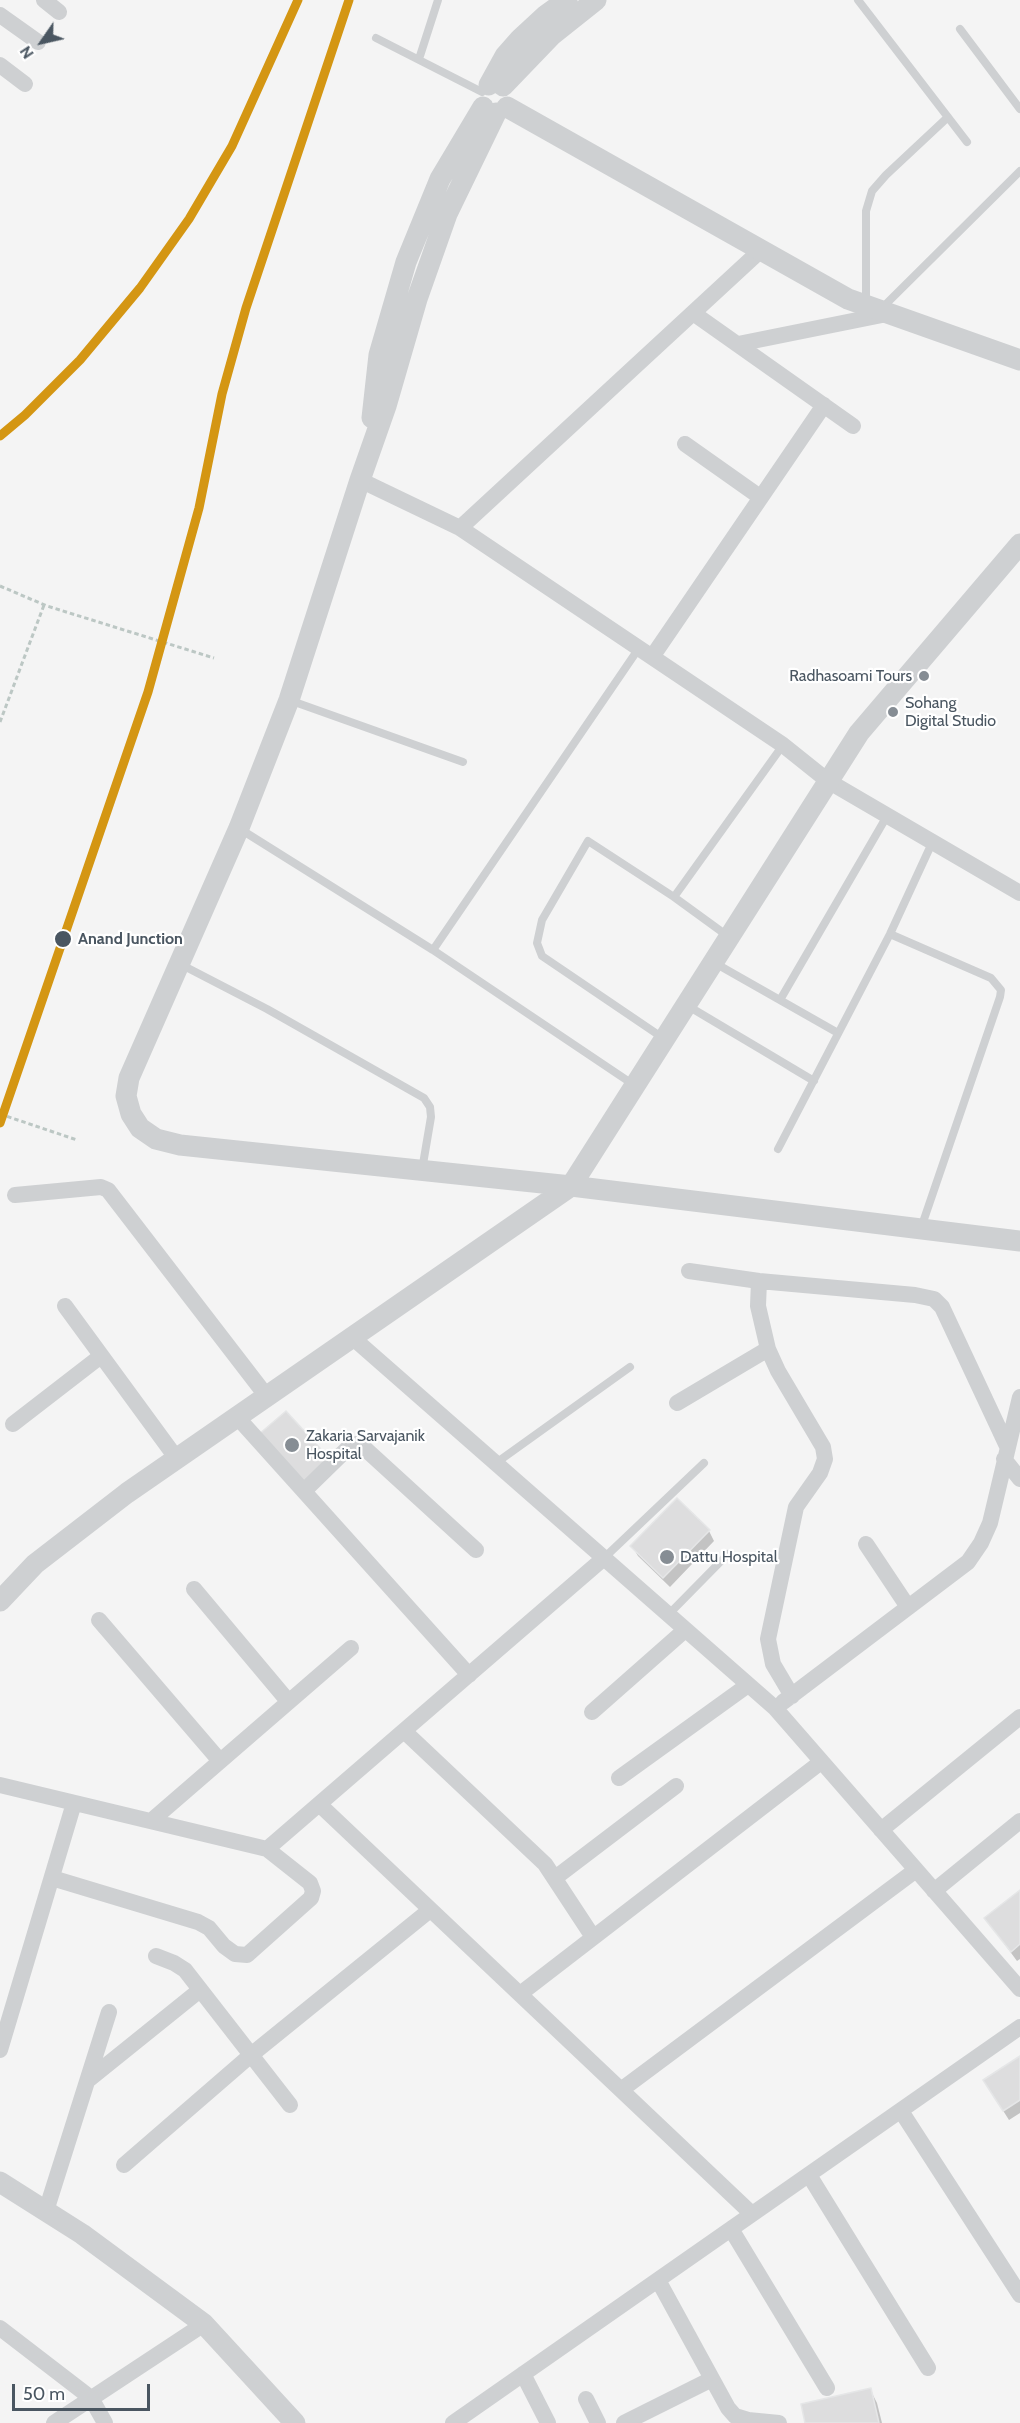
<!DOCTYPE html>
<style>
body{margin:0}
#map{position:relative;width:1020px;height:2423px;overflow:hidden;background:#f4f4f4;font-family:Cabin,sans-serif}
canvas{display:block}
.north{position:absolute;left:12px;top:12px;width:60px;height:60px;-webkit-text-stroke:4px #fff;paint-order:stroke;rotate:236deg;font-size:16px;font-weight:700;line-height:24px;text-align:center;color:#4a5661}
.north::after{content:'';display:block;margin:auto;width:21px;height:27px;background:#4a5661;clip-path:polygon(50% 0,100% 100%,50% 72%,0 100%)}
.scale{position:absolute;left:12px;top:2384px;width:138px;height:27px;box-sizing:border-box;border:3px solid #4a5661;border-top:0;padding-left:8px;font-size:18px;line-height:21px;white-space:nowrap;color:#4a5661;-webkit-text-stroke:4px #fff;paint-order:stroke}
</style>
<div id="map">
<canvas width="1020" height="2423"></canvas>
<div class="north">N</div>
<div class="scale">50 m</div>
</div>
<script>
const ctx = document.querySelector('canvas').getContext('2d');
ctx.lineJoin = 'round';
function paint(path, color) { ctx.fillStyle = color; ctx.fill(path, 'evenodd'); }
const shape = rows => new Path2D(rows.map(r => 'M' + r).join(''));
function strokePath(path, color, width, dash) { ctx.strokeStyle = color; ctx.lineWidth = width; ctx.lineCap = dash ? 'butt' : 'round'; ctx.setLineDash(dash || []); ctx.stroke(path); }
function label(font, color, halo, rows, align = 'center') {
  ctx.font = font + ' Cabin,sans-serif'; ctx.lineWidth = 4.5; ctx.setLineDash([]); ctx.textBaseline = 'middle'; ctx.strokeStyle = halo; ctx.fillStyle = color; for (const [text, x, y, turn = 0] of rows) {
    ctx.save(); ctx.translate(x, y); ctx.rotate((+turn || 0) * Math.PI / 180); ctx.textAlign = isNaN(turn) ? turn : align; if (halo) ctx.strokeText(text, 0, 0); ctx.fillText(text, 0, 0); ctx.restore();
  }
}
const shadow = shape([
 [709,1531,714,1541,670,1587,638,1556,632,1546],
 [1020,1892,1020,1959,1017,1961,986,1919],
 [1020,2057,1020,2113,1009,2120,990,2090],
 [870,2389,877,2403,882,2423,807,2423]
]);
const building = shape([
 [286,1411,330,1459,301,1484,258,1435,286,1411],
 [677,1498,710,1530,663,1578,630,1546,677,1498],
 [1020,1890,1020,1944,1011,1952,984,1918,1020,1890],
 [1020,2056,1020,2100,1003,2111,983,2080,1020,2056],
 [871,2388,879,2423,805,2423,801,2404,871,2388]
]);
const path = shape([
 [0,586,47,606,214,658],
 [0,722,44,605],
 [0,1114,77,1140]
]);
const service = shape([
 [858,0,967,142],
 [960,29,1020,109],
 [376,38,482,92],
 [419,59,438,0],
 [866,306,866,211,872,191,886,175,948,117],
 [881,309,1020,171],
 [289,700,463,762],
 [240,829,433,950,634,1085],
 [674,897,783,745],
 [890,934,991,978,1001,990,1000,997,921,1228],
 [433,950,639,648],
 [713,962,838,1033],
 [180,964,267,1009,424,1098,430,1107,431,1117,422,1170],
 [780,1000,887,816],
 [688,1006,814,1081],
 [663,1038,542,956,537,943,542,920,588,841,674,897,729,937],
 [778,1149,890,934,932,843],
 [496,1463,630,1367],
 [604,1558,704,1463],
 [668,1615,728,1554]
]);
const minor = shape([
 [44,0,59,12],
 [0,15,38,42],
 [0,65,25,84],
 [693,313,853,426],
 [738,344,887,314],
 [685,444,760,497],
 [360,480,460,528,783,745,828,781,1020,893],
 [460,528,761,250],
 [652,657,824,405],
 [15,1195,101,1187,108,1190,268,1398],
 [689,1271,759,1281,915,1295,934,1299,942,1307,1007,1446],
 [759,1281,758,1306,768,1349,778,1371,823,1447,825,1459,820,1473,796,1507,768,1639,773,1664,792,1696],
 [65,1306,177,1459],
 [353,1338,775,1708,1020,1989],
 [677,1403,768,1349],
 [238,1418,469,1675],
 [13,1424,101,1356],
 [1004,1459,1020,1479],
 [304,1491,348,1448,355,1444,361,1445,476,1550],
 [866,1544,908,1607],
 [194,1589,288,1701],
 [99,1620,220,1761],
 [783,1702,968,1562,981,1543,990,1523,1020,1397],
 [592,1712,685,1630],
 [404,1731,545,1864,593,1937],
 [619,1778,748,1685],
 [0,1785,267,1849,604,1558],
 [319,1804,752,2214],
 [151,1821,351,1648],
 [881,1830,1020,1717],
 [52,1878,198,1922,209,1928,224,1946,235,1954,247,1955,311,1898,313,1891,310,1883,267,1849],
 [555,1878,676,1786],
 [934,1891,1020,1821],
 [156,1956,174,1963,185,1970,290,2105],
 [520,1994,821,1762],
 [0,2050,74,1803],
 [87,2081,200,1990],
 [621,2090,916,1870],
 [901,2111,1020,2295],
 [124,2165,251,2055,430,1910],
 [809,2175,928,2368],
 [46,2211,109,2012],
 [731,2229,827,2388],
 [658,2280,728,2408,735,2416,748,2420,779,2423],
 [0,2328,91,2398,105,2423],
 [523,2374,548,2423],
 [586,2399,598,2423],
 [54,2423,204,2324],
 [453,2423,1020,2027],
 [624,2423,712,2379]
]);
const tertiary = shape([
 [489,85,505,56,520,39,546,15,567,0],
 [503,86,552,35,596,0],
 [507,107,848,299,1020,360],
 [496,113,447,214,417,299,386,406,360,480,289,700,239,828,129,1078,126,1096,131,1114,140,1128,156,1139,180,1145,571,1186,1020,1241],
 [372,418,379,355,406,262,440,179,483,107],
 [0,1601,35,1564,127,1493,571,1186,859,733,1020,544],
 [0,2182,82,2234,204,2324,295,2423]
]);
const rail1 = shape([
 [0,436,25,415,80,360,140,288,189,219,232,146,298,0],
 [0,1123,148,692,199,508,222,394,246,308,349,0]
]);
const markers = [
 [924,676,6,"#868d94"],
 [893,712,6,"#868d94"],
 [63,939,9,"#4a5661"],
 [292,1445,8,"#868d94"],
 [667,1557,8,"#868d94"]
];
const poiNames = [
 ["Radhasoami Tours",912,676,"right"],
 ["Sohang",905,703],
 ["Digital Studio",905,721],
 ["Zakaria Sarvajanik",306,1436],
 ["Hospital",306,1454],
 ["Dattu Hospital",680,1557]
];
const stopNames = [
 ["Anand Junction",78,939]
];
paint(shadow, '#0003');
paint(building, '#ddddde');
strokePath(building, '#e5e6e7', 1.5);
strokePath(path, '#bcc7c4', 3, [4.5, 3]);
strokePath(service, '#ced0d2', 8);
strokePath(minor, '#ced0d2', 16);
strokePath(tertiary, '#ced0d2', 21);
strokePath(rail1, '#d49613', 9);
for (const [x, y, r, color] of markers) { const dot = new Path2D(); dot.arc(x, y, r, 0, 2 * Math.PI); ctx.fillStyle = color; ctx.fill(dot); strokePath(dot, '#fff', 2); }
label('16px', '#4a5661', '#fff', poiNames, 'left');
label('bold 16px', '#4a5661', '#fff', stopNames, 'left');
</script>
